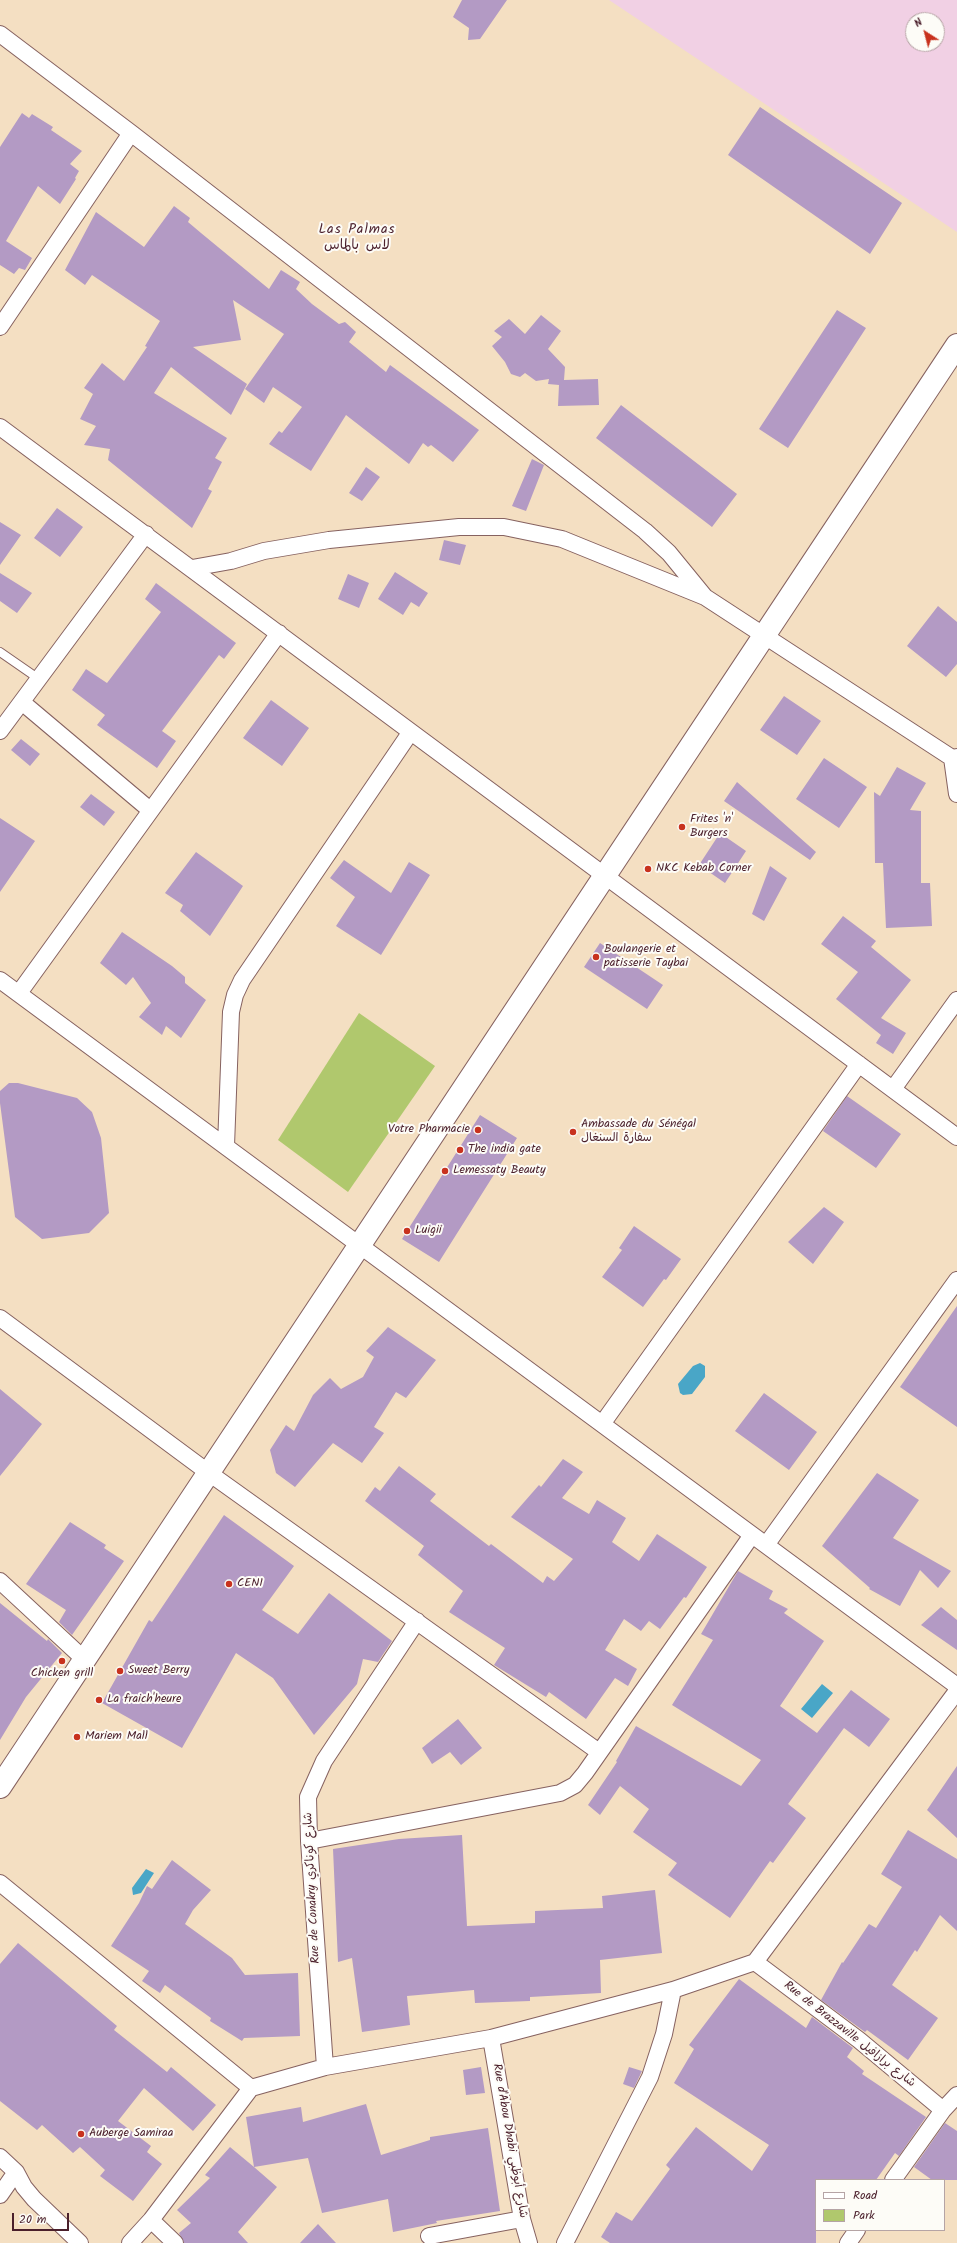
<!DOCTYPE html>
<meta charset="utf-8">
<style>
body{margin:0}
#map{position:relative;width:957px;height:2243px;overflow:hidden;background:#f4dfc2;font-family:Kalam,sans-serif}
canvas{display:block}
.legend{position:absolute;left:815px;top:2179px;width:130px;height:52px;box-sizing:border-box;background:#fdfcf7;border:1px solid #b5a4a5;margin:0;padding:5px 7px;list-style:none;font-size:12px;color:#4a1f2b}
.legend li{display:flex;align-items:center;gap:8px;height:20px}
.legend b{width:20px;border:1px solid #b5a4a5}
.north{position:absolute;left:905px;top:12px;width:40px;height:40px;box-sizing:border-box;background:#fdfcf7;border:1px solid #b5a4a5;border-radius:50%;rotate:324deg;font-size:11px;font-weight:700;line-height:16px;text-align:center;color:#4a1f2b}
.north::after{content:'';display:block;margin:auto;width:14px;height:18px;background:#c8321e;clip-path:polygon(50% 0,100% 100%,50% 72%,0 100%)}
.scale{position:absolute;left:12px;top:2213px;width:57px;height:18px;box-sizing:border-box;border:2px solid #4a1f2b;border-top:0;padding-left:5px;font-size:12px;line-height:14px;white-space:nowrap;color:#4a1f2b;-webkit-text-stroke:3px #fdfcf7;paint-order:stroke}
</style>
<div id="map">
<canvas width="957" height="2243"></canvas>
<ul class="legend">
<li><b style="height:5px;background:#fff"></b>Road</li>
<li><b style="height:11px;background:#b0c86d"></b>Park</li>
</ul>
<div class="north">N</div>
<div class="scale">20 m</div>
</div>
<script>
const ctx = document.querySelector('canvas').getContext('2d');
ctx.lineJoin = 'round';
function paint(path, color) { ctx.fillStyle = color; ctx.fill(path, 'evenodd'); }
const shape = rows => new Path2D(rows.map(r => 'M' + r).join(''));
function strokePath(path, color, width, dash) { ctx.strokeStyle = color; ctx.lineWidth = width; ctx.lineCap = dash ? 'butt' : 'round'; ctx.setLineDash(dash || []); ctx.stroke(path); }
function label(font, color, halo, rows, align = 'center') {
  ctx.font = font + ' Kalam,"Playpen Sans Arabic",sans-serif'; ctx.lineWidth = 4; ctx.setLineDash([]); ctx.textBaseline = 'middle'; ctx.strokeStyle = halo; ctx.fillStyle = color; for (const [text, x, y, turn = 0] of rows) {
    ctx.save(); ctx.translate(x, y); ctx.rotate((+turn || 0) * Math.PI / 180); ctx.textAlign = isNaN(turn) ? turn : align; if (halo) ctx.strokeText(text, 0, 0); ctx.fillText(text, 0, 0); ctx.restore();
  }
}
const built = shape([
 [609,0,957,0,957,232],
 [913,20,937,20,937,44,913,44]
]);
const green = shape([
 [359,1013,435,1066,348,1192,278,1140]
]);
const water = shape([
 [700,1363,705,1366,705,1377,692,1394,683,1395,680,1393,678,1384,693,1366],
 [822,1684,833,1693,812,1718,801,1709],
 [146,1869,154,1873,141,1893,133,1895,132,1888]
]);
const building = shape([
 [462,0,507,0,480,39,468,40,469,28,453,17],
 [760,107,902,203,870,254,728,155],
 [22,113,29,118,32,114,53,127,51,130,82,151,70,164,79,171,75,178,76,179,60,204,38,186,6,241,32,258,25,270,19,268,14,274,0,265,0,147],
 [174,206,190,218,188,222,201,233,269,289,281,270,300,282,296,289,312,304,339,324,345,322,356,332,349,342,386,372,390,365,479,430,453,462,431,445,428,447,423,443,409,464,346,415,311,471,269,444,279,431,282,433,302,407,273,387,264,403,245,389,284,334,233,300,241,340,193,347,247,384,231,415,171,367,154,393,227,438,215,458,222,462,208,489,212,491,192,528,108,460,110,449,84,445,96,426,80,419,93,394,84,388,102,363,124,381,147,347,145,346,160,321,92,275,85,285,65,270,96,212,144,247],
 [837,310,866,328,788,448,759,429],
 [541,315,561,331,548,349,565,367,564,380,598,379,599,405,558,406,559,385,548,384,549,379,536,381,525,373,520,377,511,374,505,362,492,346,502,337,494,331,509,319,525,334],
 [621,405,737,494,712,527,596,438],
 [532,459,544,465,526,511,512,506],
 [366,467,380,477,362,501,349,493],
 [57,508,83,527,60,557,34,538],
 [0,522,21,535,0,565],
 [444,540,466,545,460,565,439,560],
 [395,572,428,593,419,607,411,602,403,615,378,599],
 [0,573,32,593,17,613,0,601],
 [348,574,369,583,359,608,338,599],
 [156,583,236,643,224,659,219,655,162,731,176,741,157,768,97,725,105,715,72,690,86,669,107,683,161,612,145,599],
 [938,606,957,622,957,664,946,677,907,646],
 [784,696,821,721,797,755,760,730],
 [271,700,309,728,282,766,243,738],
 [21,739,40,754,30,766,11,750],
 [824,758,867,787,839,828,796,799],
 [897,767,926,783,910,810,921,811,921,883,930,883,932,926,886,928,883,863,875,863,874,792,880,796],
 [737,782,816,852,810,860,724,801],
 [91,794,115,812,104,826,80,807],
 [0,818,35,841,0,892],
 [720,833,746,851,725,883,699,865],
 [196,852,243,886,210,936,180,911,183,905,165,893],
 [344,860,391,893,409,862,430,875,381,955,336,926,355,897,330,878],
 [770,866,787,878,764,921,752,914],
 [843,916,876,941,871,947,911,980,881,1018,906,1033,893,1054,876,1043,881,1035,836,999,858,972,821,944],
 [122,932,172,966,185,977,185,983,206,1000,181,1038,166,1026,162,1035,139,1017,151,1003,133,977,126,985,100,963],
 [600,943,663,985,647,1009,584,967],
 [9,1083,18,1083,77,1098,92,1112,101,1138,109,1213,89,1233,42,1239,15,1217,0,1103,0,1091],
 [847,1096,901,1134,876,1168,823,1131],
 [480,1115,517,1138,439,1262,402,1239],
 [824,1207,844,1222,813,1264,788,1242],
 [634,1226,681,1259,666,1280,664,1279,643,1307,602,1277,622,1250,619,1248],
 [957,1306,957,1427,900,1387],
 [388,1327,436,1360,406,1398,396,1392,374,1427,384,1433,362,1463,333,1443,295,1487,276,1473,270,1450,286,1425,294,1431,313,1395,330,1378,341,1389,363,1377,374,1357,366,1351],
 [0,1389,42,1424,0,1476],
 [764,1393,817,1432,789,1470,735,1431],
 [563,1459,583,1472,562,1498,589,1514,597,1500,626,1518,612,1542,639,1561,657,1534,707,1567,686,1598,684,1597,660,1629,649,1621,641,1631,624,1619,605,1650,637,1669,628,1686,615,1678,586,1719,549,1692,546,1697,494,1665,505,1648,449,1612,463,1591,418,1555,424,1546,365,1501,375,1487,380,1491,399,1466,436,1494,430,1501,489,1546,491,1544,543,1583,547,1576,554,1581,573,1559,511,1517,539,1485,541,1487],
 [877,1473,919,1500,893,1538,951,1571,938,1588,920,1570,900,1606,869,1589,870,1588,822,1546],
 [224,1515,294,1566,262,1610,298,1634,329,1593,392,1641,378,1662,363,1659,357,1684,314,1735,273,1678,236,1653,182,1748,102,1703,149,1620,152,1622],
 [70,1522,106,1545,104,1548,124,1561,72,1635,59,1622,66,1610,26,1584],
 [738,1571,773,1591,769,1599,788,1609,784,1613,824,1641,780,1706,817,1733,851,1690,890,1719,869,1747,844,1728,788,1804,806,1818,773,1863,770,1861,730,1918,668,1875,677,1863,633,1832,649,1809,620,1786,600,1815,588,1805,617,1762,616,1761,636,1726,741,1786,761,1760,672,1705,713,1640,701,1634],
 [0,1603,47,1641,48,1639,62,1653,26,1697,0,1740],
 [941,1607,957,1620,957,1650,921,1625],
 [458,1719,482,1748,461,1765,450,1752,432,1764,422,1748],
 [957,1766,957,1838,927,1810],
 [908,1830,957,1859,957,1931,940,1915,917,1952,915,1950,892,1985,938,2018,908,2060,867,2030,865,2032,821,2000,842,1962,843,1963,869,1924,876,1928,902,1887,881,1874],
 [462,1835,467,1926,535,1923,535,1911,603,1908,602,1896,655,1890,662,1953,600,1960,601,1993,530,1997,530,2001,475,2003,474,1990,407,1996,410,2025,362,2032,352,1958,338,1962,333,1849,399,1839],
 [172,1860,211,1890,193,1910,185,1924,232,1958,245,1975,298,1973,300,2036,244,2038,242,2041,210,2021,211,2018,165,1985,160,1993,142,1981,149,1971,111,1946,139,1903,147,1886,152,1889],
 [18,1943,117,2026,114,2030,167,2072,171,2067,216,2105,193,2131,144,2088,118,2121,151,2146,147,2152,162,2164,133,2201,100,2176,105,2170,80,2147,73,2153,42,2125,37,2130,0,2101,0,1964],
 [739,1979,806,2028,812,2017,853,2048,847,2057,864,2071,862,2074,926,2117,899,2156,895,2153,876,2180,816,2180,816,2243,610,2243,601,2237,616,2212,632,2221,670,2169,666,2165,696,2127,752,2171,769,2145,674,2083,694,2049,689,2045],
 [481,2067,485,2093,466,2095,463,2070],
 [629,2067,642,2071,634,2088,623,2084],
 [366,2104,381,2155,430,2140,430,2137,488,2128,500,2211,436,2221,437,2223,393,2232,388,2199,322,2213,308,2158,254,2167,277,2187,238,2232,248,2243,184,2243,179,2233,191,2223,177,2210,210,2178,205,2175,230,2147,254,2167,246,2117,301,2107,303,2122],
 [945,2123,957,2131,957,2180,932,2180,914,2167],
 [318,2224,336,2243,300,2243]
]);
const service = shape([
 [0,652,39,679]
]);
const minor = shape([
 [0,34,131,133,645,531,669,553,705,597],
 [0,327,131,133],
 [0,427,957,1137],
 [192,568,231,561,264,551,329,540,459,527,504,527,562,539,705,597,952,758,957,757],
 [23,703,150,810],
 [0,731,146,534],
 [952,758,957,794],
 [0,980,957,1686],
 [19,993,279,633],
 [893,1089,957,1000],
 [226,1146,231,1012,235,995,242,980,410,733],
 [0,1318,209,1473,599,1752],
 [602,1424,859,1064],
 [766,1545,957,1280],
 [0,1581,85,1660],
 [309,1841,560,1793,575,1785,585,1773,752,1535],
 [0,1883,251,2088],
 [755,1962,859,2040,943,2110],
 [491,2038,522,2219,529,2243],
 [325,2067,309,1841,308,1797,324,1761,417,1621],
 [0,2157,16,2172,24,2187,34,2199,80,2243],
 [893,2180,943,2110,957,2095],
 [0,2195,16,2172],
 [151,2220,175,2243],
 [429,2236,522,2219],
 [130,2243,151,2220,251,2088,325,2067,491,2038,673,1990,755,1962,957,1691],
 [565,2243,650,2077,664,2034,673,1990],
 [848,2243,857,2230]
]);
const secondary = shape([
 [0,1787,957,345]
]);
const markers = [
 [682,827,4,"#c8321e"],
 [648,869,4,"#c8321e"],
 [596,957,4,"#c8321e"],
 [478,1130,4,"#c8321e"],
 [573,1132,4,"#c8321e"],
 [460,1150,4,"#c8321e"],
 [445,1171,4,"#c8321e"],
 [407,1231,4,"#c8321e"],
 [229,1584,4,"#c8321e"],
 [62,1661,4,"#c8321e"],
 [120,1671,4,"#c8321e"],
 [99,1700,4,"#c8321e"],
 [77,1737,4,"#c8321e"],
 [81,2134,4,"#c8321e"]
];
const poiNames = [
 ["Frites 'n'",690,820],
 ["Burgers",690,834],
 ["NKC Kebab Corner",656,869],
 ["Boulangerie et",604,950],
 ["patisserie Taybai",604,964],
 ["Ambassade du Sénégal",581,1125],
 ["سفارة السنغال",581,1139],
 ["Votre Pharmacie",470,1130,"right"],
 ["The india gate",468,1150],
 ["Lemessaty Beauty",453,1171],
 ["Luigii",415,1231],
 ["CENI",237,1584],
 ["Sweet Berry",128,1671],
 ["Chicken grill",62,1674,"center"],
 ["La fraich'heure",107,1700],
 ["Mariem Mall",85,1737],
 ["Auberge Samiraa",89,2134]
];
const streetNames = [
 ["Rue de Conakry شارع كوناكري",313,1888,-93],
 ["Rue de Brazzaville شارع برازافيل",849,2035,38],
 ["Rue d'Abou Dhabi شارع أبوظبي",509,2141,80]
];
const quarterNames = [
 ["Las Palmas",357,231],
 ["لاس بالماس",357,247]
];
paint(built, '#f1d0e4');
paint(green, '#b0c86d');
paint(water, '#49a6c7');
paint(building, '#b39ac4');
strokePath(service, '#866260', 10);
strokePath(minor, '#866260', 18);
strokePath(secondary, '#866260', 24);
strokePath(service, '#fff', 8);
strokePath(minor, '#fff', 16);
strokePath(secondary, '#fff', 22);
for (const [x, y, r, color] of markers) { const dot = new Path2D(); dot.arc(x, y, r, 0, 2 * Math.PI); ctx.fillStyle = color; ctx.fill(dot); strokePath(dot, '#fdfcf7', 1.5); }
label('12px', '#4a1f2b', '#fdfcf7', poiNames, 'left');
label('12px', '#4a1f2b', '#fdfcf7', streetNames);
ctx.letterSpacing = '1px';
label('14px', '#4a1f2b', '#fdfcf7', quarterNames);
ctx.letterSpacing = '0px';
</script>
